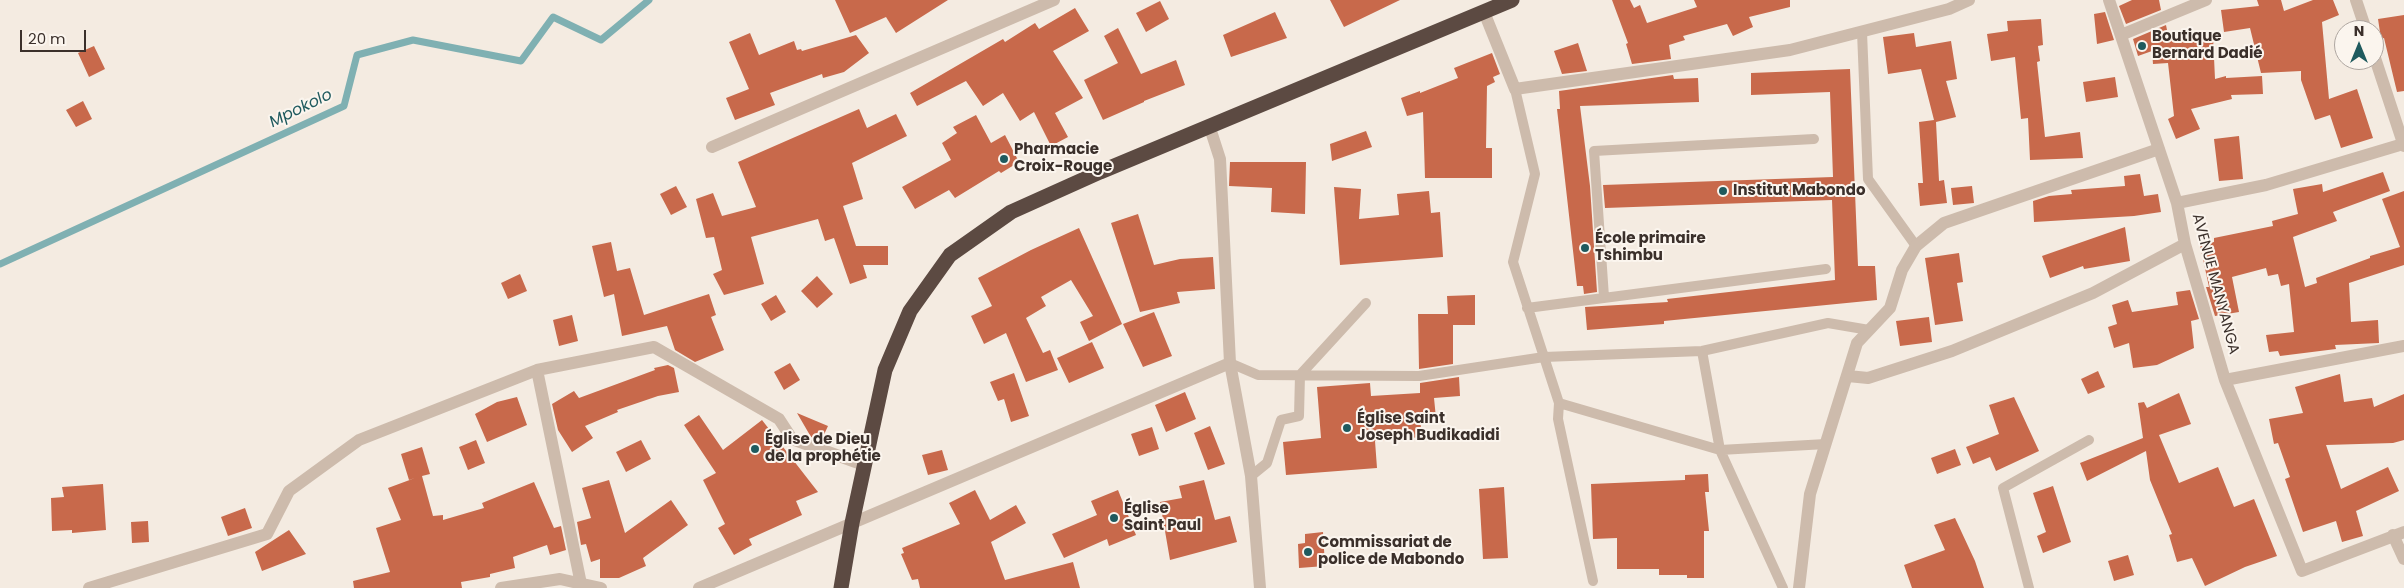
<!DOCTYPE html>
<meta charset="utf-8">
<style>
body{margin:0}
#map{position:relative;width:2404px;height:588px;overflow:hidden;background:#f4ebe1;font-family:Poppins,sans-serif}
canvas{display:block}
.north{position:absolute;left:2334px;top:20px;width:50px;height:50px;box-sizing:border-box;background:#fbf5ee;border:1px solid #aea6a0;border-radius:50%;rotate:0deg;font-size:14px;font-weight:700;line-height:20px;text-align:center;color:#3b302b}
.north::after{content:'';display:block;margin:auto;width:18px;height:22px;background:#1f5a5e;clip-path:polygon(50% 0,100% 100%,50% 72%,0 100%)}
.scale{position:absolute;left:20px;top:30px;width:66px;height:22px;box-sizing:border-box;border:2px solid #3b302b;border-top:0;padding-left:6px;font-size:15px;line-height:18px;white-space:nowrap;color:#3b302b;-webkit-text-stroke:4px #fbf5ee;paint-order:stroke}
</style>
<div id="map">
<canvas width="2404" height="588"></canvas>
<div class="north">N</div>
<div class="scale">20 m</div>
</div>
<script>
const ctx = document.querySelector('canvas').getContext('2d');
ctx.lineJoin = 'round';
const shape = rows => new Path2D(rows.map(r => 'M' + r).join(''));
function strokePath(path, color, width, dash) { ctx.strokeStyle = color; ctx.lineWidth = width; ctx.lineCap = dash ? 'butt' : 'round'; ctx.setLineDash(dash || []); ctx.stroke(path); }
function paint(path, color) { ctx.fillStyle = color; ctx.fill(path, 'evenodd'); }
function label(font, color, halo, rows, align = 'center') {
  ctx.font = font + ' Poppins,sans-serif'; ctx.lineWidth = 4; ctx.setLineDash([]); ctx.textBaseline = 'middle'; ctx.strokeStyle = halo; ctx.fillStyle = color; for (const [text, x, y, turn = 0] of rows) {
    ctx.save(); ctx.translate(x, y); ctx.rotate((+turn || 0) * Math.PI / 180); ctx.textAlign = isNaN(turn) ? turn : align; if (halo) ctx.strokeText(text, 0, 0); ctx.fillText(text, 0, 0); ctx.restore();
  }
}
const stream = shape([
 [0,264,344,106,357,55,413,40,521,61,553,17,601,40,649,0]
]);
const building = shape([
 [835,0,948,0,896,33,886,17,850,33],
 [1330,0,1400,0,1344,27],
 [1612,0,1630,0,1634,8,1640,5,1647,23,1697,7,1694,0,1790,0,1790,7,1749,17,1753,27,1733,36,1727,24,1683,36,1685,40,1669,45,1671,59,1632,64,1626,44,1628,43],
 [2132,0,2159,0,2161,10,2126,24,2119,6],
 [2257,0,2281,0,2284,11,2313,0,2333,0,2339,15,2322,22,2329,99,2357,89,2373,138,2341,148,2330,115,2315,120,2301,80,2301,71,2261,73,2250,28,2224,32,2221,10,2259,6],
 [1160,1,1169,19,1146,32,1136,13],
 [1075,8,1089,31,1053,51,1083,98,1055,113,1068,137,1051,146,1034,112,1020,121,1003,93,983,106,966,81,917,106,910,93,1003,39,1005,42,1035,23,1039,29],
 [1275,12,1287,38,1231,57,1223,35],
 [2105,12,2114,40,2097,44,2094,14],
 [2404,15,2404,91,2397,92,2384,38,2381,39,2378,19],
 [2041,19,2043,45,2038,46,2040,61,2037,62,2045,137,2080,132,2083,158,2030,160,2028,118,2021,119,2015,57,1991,61,1987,34,2008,31,2007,21],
 [2166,25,2168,35,2173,34,2173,38,2213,36,2215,79,2226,76,2226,78,2262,76,2263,94,2231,95,2232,99,2191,109,2200,129,2176,139,2168,119,2174,116,2168,63,2153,64,2152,51,2138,56,2133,39],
 [1118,28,1141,74,1176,60,1185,85,1144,101,1144,102,1103,120,1084,80,1118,63,1104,36],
 [750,33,759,55,794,41,797,50,801,49,802,51,856,35,869,53,844,72,823,78,822,74,770,93,775,105,735,120,726,98,749,89,729,42],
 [1914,33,1916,47,1951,41,1957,79,1946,81,1956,117,1936,122,1939,181,1944,180,1947,203,1920,206,1918,183,1923,183,1919,122,1934,120,1921,69,1888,74,1883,37],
 [1578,43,1587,71,1562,74,1554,51],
 [94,46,105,69,89,77,78,53],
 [1492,53,1500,74,1493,77,1495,82,1487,86,1486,148,1492,148,1492,178,1425,178,1423,112,1407,116,1401,98,1420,91,1420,93,1458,78,1454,68],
 [1850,69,1858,266,1875,266,1877,300,1664,321,1664,324,1587,330,1585,307,1668,302,1667,299,1835,280,1832,200,1605,208,1603,185,1833,177,1830,92,1751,95,1751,73],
 [1673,75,1674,79,1698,78,1699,102,1580,106,1590,186,1597,292,1584,294,1583,286,1577,286,1557,109,1560,109,1559,91],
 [2115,77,2118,97,2086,102,2083,82],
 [83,101,92,119,76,127,66,110],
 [859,109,867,128,896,114,907,136,852,163,863,199,843,206,856,246,888,246,888,265,863,265,867,278,850,284,834,238,825,241,818,219,751,237,764,284,724,295,713,274,722,270,714,237,706,238,696,199,713,193,722,216,756,207,738,162],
 [976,115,991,143,1005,135,1019,162,1001,173,999,171,955,198,949,190,915,209,902,187,951,160,942,143,957,133,953,127],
 [1366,131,1372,147,1332,161,1330,144],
 [2239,136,2243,179,2219,181,2214,139],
 [1230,162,1306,162,1305,214,1271,212,1272,188,1229,186],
 [2383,172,2390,191,2333,212,2337,221,2293,237,2305,287,2317,283,2316,278,2370,258,2370,256,2400,247,2382,199,2404,191,2404,265,2349,283,2351,322,2378,320,2379,343,2335,345,2336,349,2280,356,2278,351,2269,352,2266,335,2294,332,2289,284,2281,286,2278,274,2268,276,2266,268,2232,277,2239,312,2215,316,2206,287,2209,287,2200,245,2214,242,2214,238,2273,226,2272,221,2298,214,2293,189,2322,184,2323,192],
 [2140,174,2144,196,2158,194,2161,212,2134,216,2034,222,2033,201,2049,196,2072,194,2071,190,2125,186,2124,176],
 [676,186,687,207,671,215,660,194],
 [1972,186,1974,203,1953,205,1951,188],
 [1334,187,1361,189,1359,219,1399,215,1397,194,1429,191,1431,213,1440,212,1443,257,1340,265],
 [1138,214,1154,265,1180,259,1213,257,1215,289,1177,292,1180,303,1140,312,1111,223],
 [2125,227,2130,261,2084,269,2083,266,2050,278,2042,256],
 [1079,228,1122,324,1089,341,1080,322,1093,316,1071,280,1041,297,1046,306,1026,318,1043,353,1050,350,1058,370,1026,382,1006,333,984,344,971,316,992,306,978,278,1031,250],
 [611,242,617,271,630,268,644,315,709,294,716,315,711,317,724,350,695,362,675,350,667,326,622,336,614,294,604,297,592,246],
 [1959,253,1963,282,1957,283,1963,321,1935,325,1925,258],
 [520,274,527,291,508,299,501,283],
 [817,276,833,294,817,308,801,291],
 [2190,290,2199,319,2191,321,2194,348,2157,365,2133,368,2129,343,2114,348,2108,327,2117,324,2112,305,2128,300,2132,312,2178,305,2176,292],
 [776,295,786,312,771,321,761,304],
 [1475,295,1475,325,1453,325,1453,364,1419,369,1418,314,1448,314,1447,296],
 [1154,312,1172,356,1143,367,1123,324],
 [572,315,578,341,559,346,553,320],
 [1929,317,1932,342,1900,346,1896,321],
 [1092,342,1104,368,1069,383,1057,358],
 [790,363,800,380,784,390,774,372],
 [668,365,674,368,679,392,658,396,617,410,618,412,585,426,593,438,572,452,558,430,552,404,574,391,579,398,655,370,654,368],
 [2098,371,2105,387,2088,394,2081,379],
 [1014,373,1029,416,1011,422,1004,399,998,401,990,382],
 [2340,374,2344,402,2372,398,2374,407,2404,394,2404,440,2393,443,2326,445,2341,489,2388,467,2399,491,2356,511,2363,536,2342,542,2336,521,2303,532,2285,479,2290,477,2278,443,2274,444,2269,419,2303,413,2295,387],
 [1459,377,1460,396,1434,398,1436,418,1420,419,1422,437,1375,441,1377,468,1286,475,1283,442,1321,438,1317,387,1370,383,1371,396,1420,393,1420,383],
 [1185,392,1196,419,1166,432,1155,405],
 [2179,393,2191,424,2159,435,2179,483,2218,467,2234,507,2254,499,2277,556,2245,567,2205,586,2192,558,2177,562,2169,535,2172,534,2150,480,2146,451,2087,481,2080,463,2143,438,2138,403,2144,402,2147,408],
 [517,397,527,425,487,442,475,414,497,402],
 [2014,397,2039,451,1996,471,1990,457,1973,464,1966,447,1999,434,1989,405],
 [797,413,828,426,821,441,811,437],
 [699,415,723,450,762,420,818,492,796,501,802,515,749,539,752,545,734,555,718,528,725,524,703,480,716,473,684,425],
 [1210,426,1225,464,1208,470,1194,433],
 [1152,427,1159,449,1139,456,1131,434],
 [476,440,485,463,468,470,459,447],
 [641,440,651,459,626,472,616,452],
 [422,447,430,474,422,476,433,516,443,515,443,520,484,508,482,503,534,482,554,528,561,526,566,550,550,555,547,545,513,557,515,568,490,574,490,577,461,582,462,588,354,588,353,581,390,572,376,528,401,520,388,488,415,478,409,480,401,454],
 [1955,449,1961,465,1937,474,1931,458],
 [942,450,948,470,928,475,922,455],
 [1708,474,1709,492,1705,492,1709,531,1704,531,1704,578,1687,578,1687,575,1659,575,1659,569,1617,569,1617,538,1593,539,1591,484,1685,480,1685,475],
 [609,480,625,533,671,500,688,525,643,558,646,566,619,578,600,578,600,559,591,562,586,544,581,545,577,522,591,518,582,488],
 [1204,480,1215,520,1230,516,1237,542,1170,560,1160,502,1182,498,1179,486],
 [103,484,106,530,72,533,72,530,52,531,51,498,64,497,62,487],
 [2053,486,2071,542,2043,553,2037,536,2046,532,2033,493],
 [1504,487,1508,558,1483,559,1479,489],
 [975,490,990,520,1016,505,1026,523,991,542,1005,580,1073,562,1080,588,920,588,918,579,912,580,901,554,904,553,902,548,960,524,949,503],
 [1118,490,1136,535,1109,546,1107,539,1064,558,1052,534,1097,515,1091,501],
 [245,508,252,528,228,536,221,517],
 [1955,518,1975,561,1984,588,1912,588,1904,565,1945,550,1934,525],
 [148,521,149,542,132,543,131,522],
 [289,530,306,554,262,571,255,552],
 [1323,532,1325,566,1299,568,1298,544,1305,543,1305,534],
 [2128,555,2134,575,2114,581,2108,561]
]);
const lane = shape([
 [1862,32,1868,179,1916,246],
 [1515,89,1535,174,1513,262,1559,403,1720,450,1783,588],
 [1604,297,1594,151,1814,139],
 [1527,308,1826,269],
 [1702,351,1720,450,1826,444],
 [1230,363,1258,375,1419,376,1544,357,1702,351,1828,323,1869,330],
 [1559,403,1558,419,1593,581],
 [1251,476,1267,463,1281,420,1299,416,1300,375,1366,303],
 [2029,588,2003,488,2089,440]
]);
const street = shape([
 [2109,0,2177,203,2185,244,2225,380,2302,571,2404,532],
 [2356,0,2366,30],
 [1484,12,1515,89,1790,50,1949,9,1969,0],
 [2121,35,2206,0],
 [2374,55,2404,146],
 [1210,128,1220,159,1230,363,1251,476,1260,588],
 [712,147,1054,0],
 [2177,203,2266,185,2403,144],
 [537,370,581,584],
 [1848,376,1868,378,1952,351,2093,293,2185,244],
 [2225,380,2404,346],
 [2393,535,2404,559],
 [89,588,267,534,289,491,359,440,537,370,654,347,779,419,792,439,864,465],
 [501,588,560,579,601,588],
 [699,588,1230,363],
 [1799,588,1810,494,1857,343,1890,308,1902,270,1916,246,1944,223,2159,149]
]);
const highway = shape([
 [841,588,852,523,885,370,910,311,950,255,1011,212,1100,172,1512,0]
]);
const markers = [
 [2142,46,5,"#1f5a5e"],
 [1004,159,5,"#1f5a5e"],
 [1723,191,5,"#1f5a5e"],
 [1585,248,5,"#1f5a5e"],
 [1347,428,5,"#1f5a5e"],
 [755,449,5,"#1f5a5e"],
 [1114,518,5,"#1f5a5e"],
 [1308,552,5,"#1f5a5e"]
];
const poiNames = [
 ["Boutique",2152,37],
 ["Bernard Dadié",2152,54],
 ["Pharmacie",1014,150],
 ["Croix-Rouge",1014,167],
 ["Institut Mabondo",1733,191],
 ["École primaire",1595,239],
 ["Tshimbu",1595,256],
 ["Église Saint",1357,419],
 ["Joseph Budikadidi",1357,436],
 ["Église de Dieu",765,440],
 ["de la prophétie",765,457],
 ["Église",1124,509],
 ["Saint Paul",1124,526],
 ["Commissariat de",1318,543],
 ["police de Mabondo",1318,560]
];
const streetNames = [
 ["AVENUE MANYANGA",2215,284,75]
];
const waterNames = [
 ["Mpokolo",301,109,-26]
];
strokePath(stream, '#7fb0b2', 7);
paint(building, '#c8694b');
strokePath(lane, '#cdbbac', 10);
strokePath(street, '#cdbbac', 12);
strokePath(highway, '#5c4a42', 15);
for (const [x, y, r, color] of markers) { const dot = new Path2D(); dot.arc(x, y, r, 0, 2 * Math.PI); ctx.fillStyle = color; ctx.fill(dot); strokePath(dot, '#fbf5ee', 2); }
label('bold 15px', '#3b302b', '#fbf5ee', poiNames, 'left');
label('15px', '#3b302b', '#fbf5ee', streetNames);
label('italic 16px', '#1f5a5e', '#fbf5ee', waterNames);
</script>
